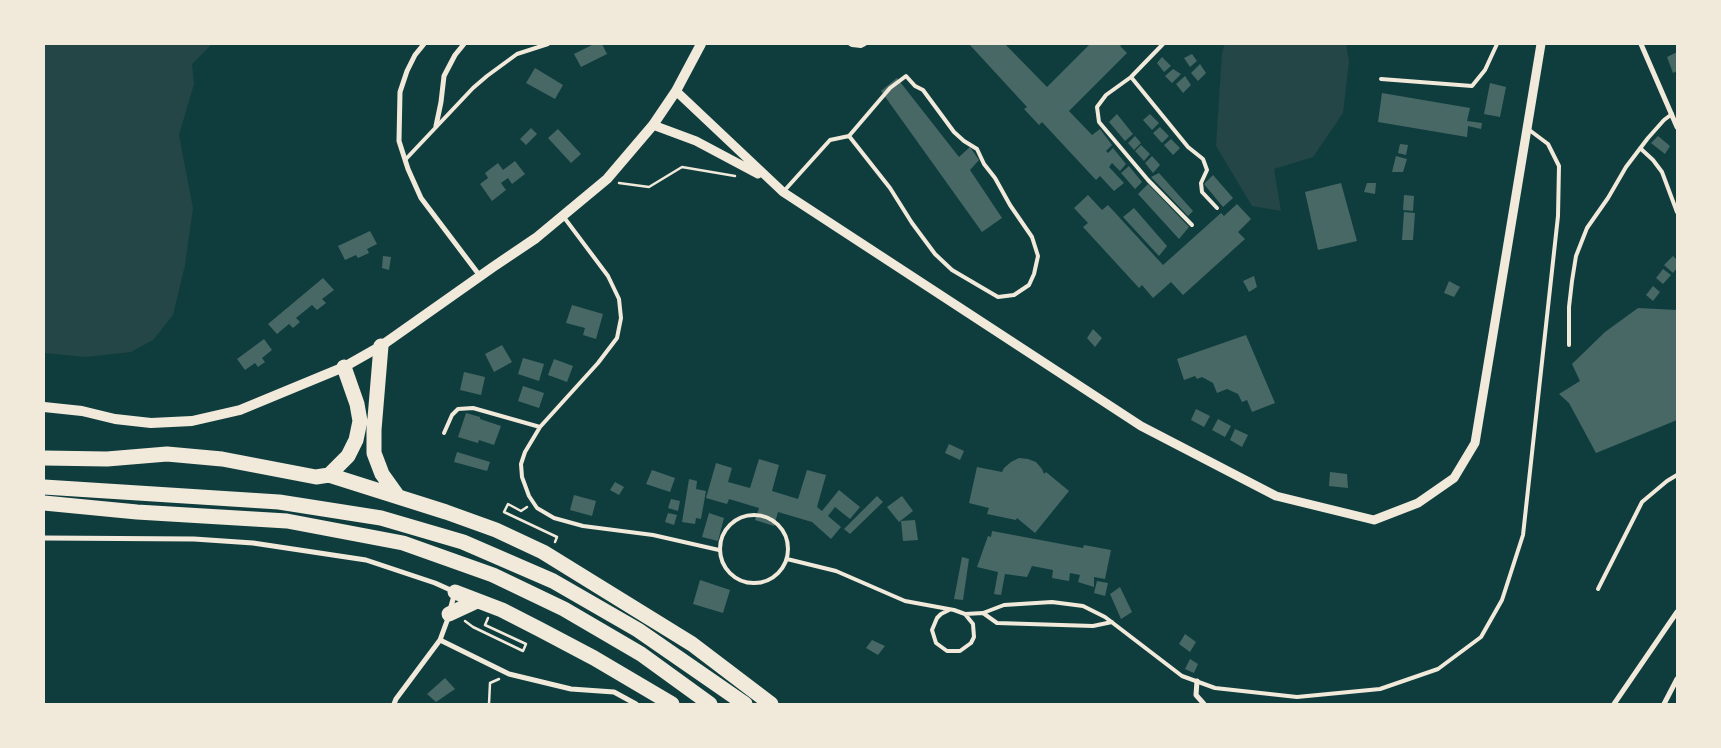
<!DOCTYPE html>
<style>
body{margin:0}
#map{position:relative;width:1721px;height:748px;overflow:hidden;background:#0f3d3e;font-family:Montserrat,sans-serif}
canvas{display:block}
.frame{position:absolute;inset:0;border:45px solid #f1e9da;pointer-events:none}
</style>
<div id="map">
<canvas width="1721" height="748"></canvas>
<div class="frame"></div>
</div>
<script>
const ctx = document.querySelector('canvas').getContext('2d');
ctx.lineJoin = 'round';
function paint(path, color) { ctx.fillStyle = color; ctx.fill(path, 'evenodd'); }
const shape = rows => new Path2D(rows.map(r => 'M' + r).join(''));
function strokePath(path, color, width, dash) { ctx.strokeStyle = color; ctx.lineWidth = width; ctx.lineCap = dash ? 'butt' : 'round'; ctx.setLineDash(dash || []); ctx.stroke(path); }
const green = shape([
 [44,44,212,44,192,64,194,84,179,135,193,208,185,265,173,315,153,340,131,352,86,357,44,353],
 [1225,44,1346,44,1349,61,1343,113,1313,157,1274,169,1281,211,1252,206,1216,146,1222,53]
]);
const building = shape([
 [594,44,602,44,607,54,581,67,574,54],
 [969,44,1005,44,1047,87,1090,44,1123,44,1120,46,1127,53,1069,111,1092,135,1100,129,1112,145,1106,151,1108,153,1113,148,1126,164,1120,171,1112,163,1109,167,1124,183,1114,191,1100,176,1096,180,1042,122,1039,125,1024,109,1027,107],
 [1677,52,1677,71,1673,73,1667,57],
 [1192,54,1197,61,1190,67,1184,58],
 [1162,57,1171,66,1164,72,1157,63],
 [1200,64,1206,73,1198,81,1191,73],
 [535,68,563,85,555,99,526,83],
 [1173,69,1181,74,1172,83,1165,76],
 [1185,76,1191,85,1183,93,1176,84],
 [897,78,959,157,970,147,979,160,970,170,1002,218,982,232,881,91],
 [1490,83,1506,87,1500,117,1484,114],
 [1382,93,1470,108,1467,121,1482,123,1481,129,1468,126,1467,137,1378,122],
 [1117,114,1133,134,1125,141,1109,122],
 [1150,114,1159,123,1152,130,1143,120],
 [1160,127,1169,136,1162,143,1153,133],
 [531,128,537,134,526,145,520,139],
 [558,129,581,154,571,163,548,138],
 [1135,136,1141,143,1134,150,1128,143],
 [1658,136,1670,146,1665,154,1651,143],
 [1171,139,1180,148,1173,155,1164,145],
 [1400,144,1408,145,1406,155,1398,153],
 [1141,145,1150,154,1144,161,1135,151],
 [1152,156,1160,165,1153,173,1145,163],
 [1396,156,1407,159,1403,172,1392,172],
 [515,161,525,174,512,184,508,178,501,183,506,190,492,201,480,184,488,178,485,173,498,163,503,170],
 [1129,166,1142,182,1135,189,1121,173],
 [1159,173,1193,211,1188,216,1151,177],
 [1213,175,1233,198,1223,207,1204,184],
 [1341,183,1357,241,1318,250,1305,192],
 [1367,183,1376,183,1375,194,1364,192],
 [1148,184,1189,227,1179,239,1138,194],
 [1088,195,1102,210,1108,205,1163,265,1221,213,1224,216,1237,204,1251,219,1238,232,1245,239,1183,295,1171,282,1153,298,1142,285,1139,288,1083,227,1088,223,1074,208],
 [1404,195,1414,196,1413,211,1403,210],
 [1134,208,1167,246,1159,256,1123,217],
 [1404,212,1415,213,1413,240,1402,240],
 [370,231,377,244,367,249,369,253,358,258,356,255,345,260,338,246],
 [383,256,391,257,389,270,382,268],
 [1673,256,1677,260,1677,268,1673,273,1664,265],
 [1663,269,1671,275,1663,284,1656,278],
 [1254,276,1257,287,1249,292,1243,281],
 [323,278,334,290,322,299,326,303,317,310,312,305,296,318,300,322,293,328,289,324,277,334,268,324],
 [1449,281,1460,287,1454,297,1444,293],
 [1653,286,1660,292,1653,301,1646,295],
 [572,305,603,314,596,339,583,335,585,328,566,323],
 [1638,308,1677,310,1677,420,1596,453,1569,403,1559,394,1580,381,1572,364,1605,332],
 [1093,329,1102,338,1095,347,1087,338],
 [1246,335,1275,403,1252,412,1247,400,1242,402,1238,394,1227,389,1217,393,1213,383,1202,377,1197,379,1195,376,1184,380,1177,359],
 [264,339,272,350,262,358,265,362,258,367,255,363,245,370,237,359],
 [502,345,512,362,494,372,485,354],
 [523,358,544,364,539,381,518,374],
 [554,359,573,366,567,382,548,375],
 [464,372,485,377,481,395,460,390],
 [523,386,544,393,539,408,518,401],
 [1196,409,1210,416,1204,427,1191,420],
 [466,413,480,417,480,419,501,426,494,445,479,440,478,443,458,437],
 [1218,419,1231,426,1225,437,1212,430],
 [1235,429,1248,435,1242,447,1230,440],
 [949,444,964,451,960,460,945,453],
 [457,452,490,462,487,471,454,462],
 [1019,458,1028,459,1036,462,1042,469,1044,474,1046,472,1069,491,1035,533,1017,518,1016,520,987,514,989,508,969,503,977,467,1002,472,1004,468,1011,462],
 [759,459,779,465,772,491,798,499,807,470,826,475,817,507,822,511,839,490,860,507,850,519,835,507,828,516,841,527,831,539,812,522,778,512,774,526,755,520,759,508,729,499,727,504,706,498,716,463,732,468,728,482,750,488],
 [652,470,675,478,670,492,646,484],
 [1330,472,1347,474,1348,488,1329,486],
 [689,479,697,481,696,489,706,491,701,519,696,518,695,524,682,522],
 [615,482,624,487,619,495,610,490],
 [574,495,596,501,592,516,570,510],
 [877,496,883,502,850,534,844,529],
 [902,496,913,511,899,522,887,507],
 [671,499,680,501,678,511,668,508],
 [668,513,677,515,674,525,665,522],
 [709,513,724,518,718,541,702,537],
 [915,520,918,540,903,541,901,521],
 [992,531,1083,548,1084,545,1111,550,1105,579,1094,577,1094,587,1078,582,1080,575,1070,573,1069,581,1052,578,1053,570,1032,566,1027,577,1005,574,1001,595,994,594,998,572,977,567,988,536,991,537],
 [962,557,969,559,963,600,954,599],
 [700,580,730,590,723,613,693,604],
 [1097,581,1108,583,1105,596,1094,593],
 [1120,587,1132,612,1121,619,1110,594],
 [1185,634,1196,642,1190,652,1179,644],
 [872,640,885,646,878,655,866,648],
 [1190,659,1198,664,1194,673,1185,669],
 [445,678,455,689,436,702,427,694]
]);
const path = shape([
 [619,183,649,187,682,167,735,176],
 [527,507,521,511,508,504,504,512,557,537,555,542],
 [465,621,473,627,523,651,526,644,485,625,488,618],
 [489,704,490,683,499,679]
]);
const service = shape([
 [850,44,852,45,861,46,865,44],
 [1163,44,1131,77,1106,95,1097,107,1099,122,1148,180,1192,225],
 [1131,77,1188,147,1203,159,1207,170,1201,183,1202,192,1217,208],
 [1381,79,1472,86,1485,70,1497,44],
 [1640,148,1653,160,1662,172,1677,212],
 [405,160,473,88,487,76,517,54,548,44],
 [784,191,830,140,849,136,890,88,906,76,915,86,923,90,954,132,964,141,977,149,984,164,995,178,1010,205,1032,237,1038,256,1034,274,1029,285,1014,295,998,297,952,270,935,254,912,223,890,188,849,136],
 [563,216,608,276,619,299,621,318,617,338,598,363,540,427,525,452,521,464,522,477,529,496,537,508,554,518,583,526,653,535,719,550],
 [1569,345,1569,307,1572,281,1576,256,1587,228,1608,198,1626,167,1648,138,1664,120,1672,114],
 [444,433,452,415,458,409,473,408,540,427],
 '720 549a34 34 0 1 1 68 0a34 34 0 1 1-68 0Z',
 [787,559,836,571,905,601,954,610,965,614,983,613,1004,605,1052,602,1083,606,1105,617,1182,676,1215,688,1297,697,1380,689,1438,669,1481,637,1502,600,1523,535,1558,216,1559,166,1548,144,1528,129],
 [1598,589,1642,502,1667,481,1677,475],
 [949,610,941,614,937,618,932,630,936,643,947,651,960,651,971,643,974,637,973,624,965,614],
 [983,613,997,623,1093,626,1112,622]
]);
const minor = shape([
 [424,44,415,55,407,71,400,92,399,141,408,169,421,198,480,276],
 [1641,44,1677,127],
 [436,126,441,102,444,76,455,55,464,44],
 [44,538,194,539,253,543,366,560,435,583,455,592,447,621,440,640,396,699,394,704],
 [440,640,509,674,571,689,614,692,636,704],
 [1197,681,1196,695,1204,704],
 [1614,704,1677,612],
 [1664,704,1677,679]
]);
const tertiary = shape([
 [676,91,783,192,1141,426,1276,496,1374,520,1418,503,1454,478,1475,443,1541,44],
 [653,125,696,141,758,174]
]);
const secondary = shape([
 [44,407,82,411,115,419,151,423,192,421,240,410,344,367,381,346,493,267,536,238,607,179,653,125,676,91,701,44]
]);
const motorway = shape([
 [381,346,374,430,374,453,382,474,397,495],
 [44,458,107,459,167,454,222,459,316,477,329,475,446,512,496,530,543,552,692,644,771,704],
 [329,475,348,456,356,440,360,421,357,404,344,367],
 [44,487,279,502,381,518,463,542,553,581,638,630,745,704],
 [44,503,137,512,287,521,403,543,493,575,564,609,641,654,710,704],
 [455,592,502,610,541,630,594,658,672,704],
 [449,614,477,601]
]);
paint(green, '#244646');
paint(building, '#486865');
strokePath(path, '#f1e9da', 2.5);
strokePath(service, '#f1e9da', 4);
strokePath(minor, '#f1e9da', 5);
strokePath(tertiary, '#f1e9da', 9);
strokePath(secondary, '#f1e9da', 10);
strokePath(motorway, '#f1e9da', 15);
</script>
